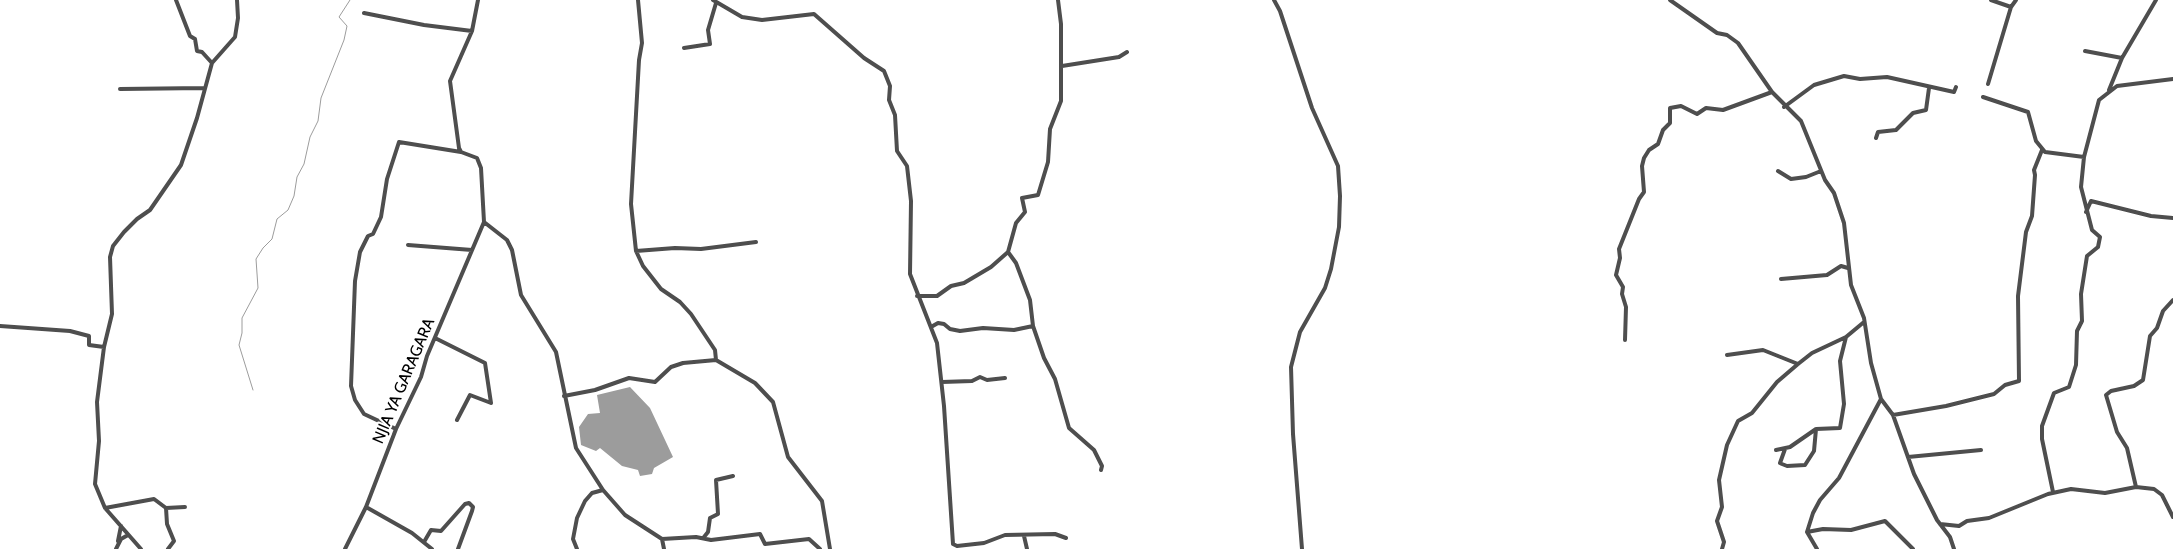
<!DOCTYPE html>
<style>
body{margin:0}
canvas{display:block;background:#fff}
</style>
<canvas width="2173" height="549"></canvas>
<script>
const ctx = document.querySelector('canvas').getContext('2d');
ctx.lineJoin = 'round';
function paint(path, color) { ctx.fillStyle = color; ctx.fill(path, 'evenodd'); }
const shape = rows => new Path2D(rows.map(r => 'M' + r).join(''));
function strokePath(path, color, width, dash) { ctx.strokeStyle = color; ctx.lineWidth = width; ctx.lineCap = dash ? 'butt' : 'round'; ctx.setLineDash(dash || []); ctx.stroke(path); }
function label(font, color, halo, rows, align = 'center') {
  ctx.font = font + ' Cabin,sans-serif'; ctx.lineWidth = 4; ctx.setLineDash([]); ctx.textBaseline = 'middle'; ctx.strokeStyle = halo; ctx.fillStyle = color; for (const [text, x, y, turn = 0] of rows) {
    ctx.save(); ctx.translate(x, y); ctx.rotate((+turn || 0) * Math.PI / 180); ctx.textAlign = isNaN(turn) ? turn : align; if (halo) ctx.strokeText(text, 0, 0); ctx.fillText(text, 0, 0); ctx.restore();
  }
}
const water = shape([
 [630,387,650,408,673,457,654,468,652,474,640,476,638,470,622,466,600,448,596,451,581,445,579,427,588,414,600,413,597,395]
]);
const stream = shape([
 [253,390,239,345,242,333,242,318,258,288,256,259,263,248,272,239,277,219,288,210,294,196,297,177,304,164,310,137,318,121,321,98,344,40,347,26,339,17,350,0]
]);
const minor = shape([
 [176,0,190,36,195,39,197,51,202,52,212,63],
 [478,0,472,31,450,81,459,148,461,152,477,158,481,168,484,222,507,240,512,250,521,295,556,352,576,448,603,490,625,515,662,539,664,549],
 [638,0,642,43,639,60,631,204,636,251,643,266,661,289,680,302,691,314,715,350,716,360,755,383,773,402,788,457,822,501,830,549],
 [713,0,742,17,762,20,814,14,864,58,884,71,890,86,889,100,895,115,897,151,907,166,911,201,910,274,937,343,944,406,953,544,957,546,984,543,1005,535,1055,534,1066,538],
 [1274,0,1280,11,1312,108,1338,166,1340,196,1339,227,1331,269,1325,288,1300,332,1291,367,1293,434,1302,549],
 [1670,0,1717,33,1727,35,1738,43,1772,92,1801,121,1825,180,1834,193,1844,223,1851,285,1864,318,1871,363,1881,399,1893,415,1914,474,1937,520,1950,537,1954,549],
 [1991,0,2011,7,2016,0],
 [364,13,424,25,472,31],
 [684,48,710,44,708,30,716,3],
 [2085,51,2122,58,2156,0],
 [1062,66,1119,57,1127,52],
 [1988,84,2011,7],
 [120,89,204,88],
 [2109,90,2122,58],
 [1983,97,2028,112,2036,141,2045,152,2084,157],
 [1784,107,1814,85,1844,76,1860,79,1887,77,1954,92,1956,87],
 [1876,138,1878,132,1896,130,1913,113,1926,110,1929,88],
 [1778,171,1791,179,1806,177,1821,171],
 [2086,212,2091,201,2151,216,2173,218],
 [408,245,472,250],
 [636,251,675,248,701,249,756,242],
 [1008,252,1016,263,1030,300,1033,326,1044,358,1055,379,1069,428,1094,450,1102,466,1101,470],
 [1781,279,1827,275,1841,266,1848,268],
 [917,296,937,296,951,286,964,283,991,267,1008,252,1016,223,1025,212,1022,198,1038,195,1048,162,1050,129,1061,101,1061,24,1058,0],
 [0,326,70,331,89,336,89,345,104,347],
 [931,327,938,323,944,324,950,329,960,331,983,328,1014,330,1033,326],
 [435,338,485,363,491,403],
 [1625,340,1626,307,1622,294,1623,287,1616,275,1620,258,1619,249,1639,199,1644,192,1642,166,1644,158,1649,150,1658,144,1663,130,1670,123,1670,108,1681,106,1697,114,1706,108,1723,110,1772,92],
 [1727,355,1763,350,1798,364],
 [942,382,972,381,980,377,987,380,1005,378],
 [564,396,595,390,629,378,655,382,671,367,683,363,716,360],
 [1893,415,1946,406,1994,394,2005,385,2019,381,2018,296,2026,232,2032,216,2035,175,2034,170,2042,150],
 [457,420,470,395,491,403],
 [396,429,364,414,355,400,351,386,355,281,360,252,368,236,373,234,381,217,387,179,399,142,461,152],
 [1785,449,1780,463,1782,464,1787,466,1805,465,1814,451,1816,429,1840,428,1844,404,1840,361,1846,337],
 [1776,450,1790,447,1816,429],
 [1908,457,1981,450],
 [2136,487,2127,448,2117,432,2106,395,2111,391,2134,386,2143,380,2150,336,2157,328,2163,311,2173,300],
 [2053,492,2042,439,2042,426,2054,393,2069,387,2076,365,2077,331,2082,321,2081,294,2087,256,2098,247,2100,237,2092,230,2081,187,2084,157,2099,100,2117,86,2173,79],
 [366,507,412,533,432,549],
 [105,508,154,499,166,508],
 [1940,524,1959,526,1967,521,1989,518,2048,494,2071,489,2105,493,2136,487,2154,489,2162,495,2173,517],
 [1807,532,1823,529,1851,530,1885,521,1913,549],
 [1024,536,1027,549],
 [704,537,708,532,710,518,718,514,716,480,733,476],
 [662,539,696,537,711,540,760,534,765,544,809,539,820,549],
 [118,541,121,526],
 [424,542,431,530,441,531,465,504,469,503,473,507,472,511,458,549],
 [116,549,121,539,128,535],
 [141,549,105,508,95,484,99,441,97,402,104,347,112,314,110,257,113,246,124,232,137,219,150,210,181,165,197,118,212,63,235,37,238,18,237,0],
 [168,549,174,541,167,524,166,508,185,507],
 [345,549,366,507,396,429,421,377,427,356,484,222],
 [577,549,573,539,577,518,585,501,592,493,603,490],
 [1722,549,1724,542,1717,521,1722,507,1719,480,1727,445,1738,421,1752,413,1777,382,1798,364,1812,353,1846,337,1864,322],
 [1817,549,1807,532,1813,513,1820,500,1839,478,1881,399]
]);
const streetNames = [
 ["NJIA YA GARAGARA",404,381,-67]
];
paint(water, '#9c9c9c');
strokePath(stream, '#9c9c9c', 1);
strokePath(minor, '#4e4e4e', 4);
label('16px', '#000', '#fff', streetNames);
</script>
